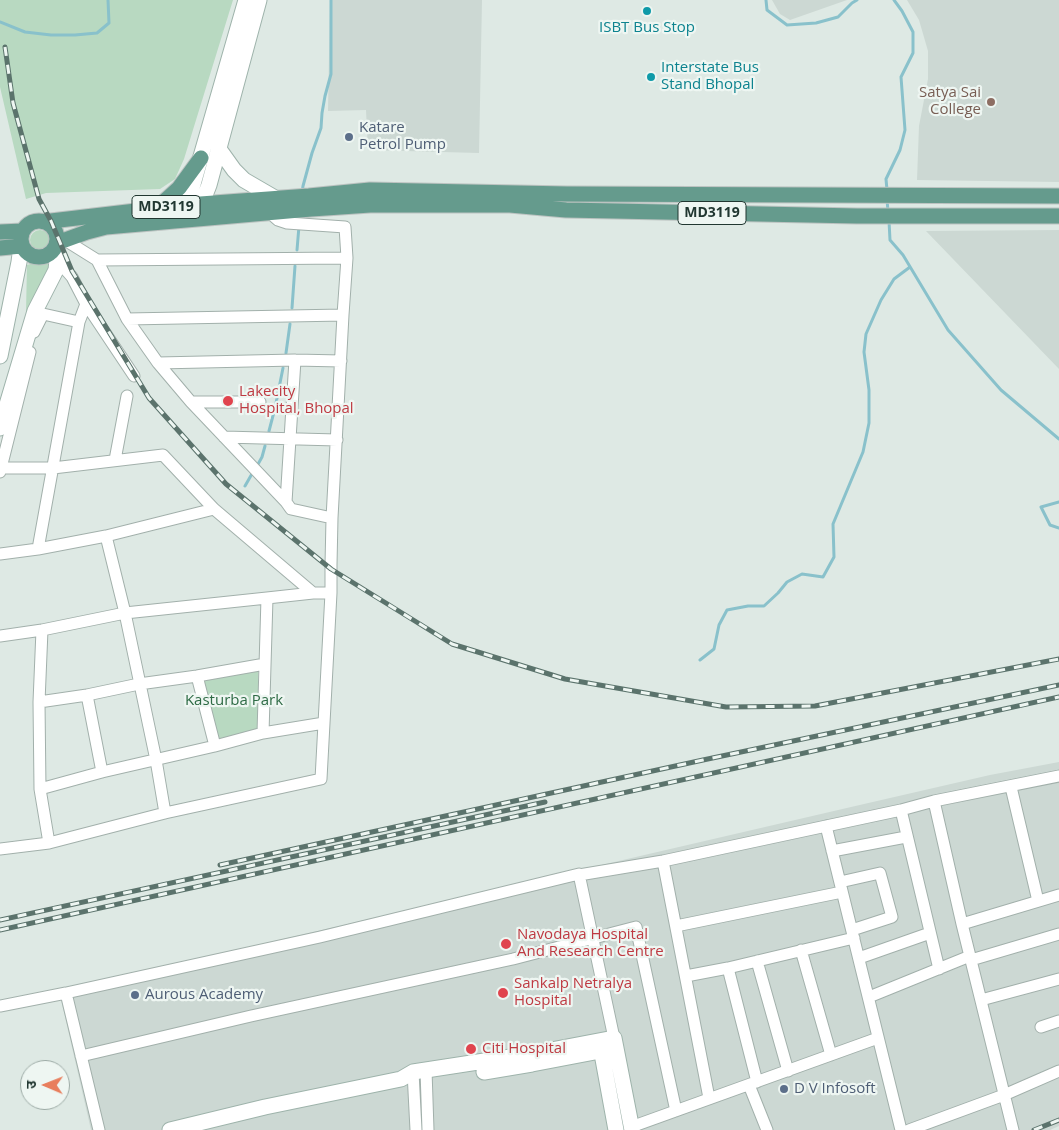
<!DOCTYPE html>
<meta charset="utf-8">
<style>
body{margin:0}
#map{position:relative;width:1059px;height:1130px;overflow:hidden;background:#dee9e4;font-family:"Open Sans","Noto Sans Devanagari",sans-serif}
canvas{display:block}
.north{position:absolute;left:20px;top:1060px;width:50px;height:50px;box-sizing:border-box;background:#eef6f2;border:1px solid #9caaa5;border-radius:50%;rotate:271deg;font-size:14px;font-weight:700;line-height:20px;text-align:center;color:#213731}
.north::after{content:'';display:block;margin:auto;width:18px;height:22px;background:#e87e5d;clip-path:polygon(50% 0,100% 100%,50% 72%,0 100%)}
</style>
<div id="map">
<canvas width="1059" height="1130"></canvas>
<div class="north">उ</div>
</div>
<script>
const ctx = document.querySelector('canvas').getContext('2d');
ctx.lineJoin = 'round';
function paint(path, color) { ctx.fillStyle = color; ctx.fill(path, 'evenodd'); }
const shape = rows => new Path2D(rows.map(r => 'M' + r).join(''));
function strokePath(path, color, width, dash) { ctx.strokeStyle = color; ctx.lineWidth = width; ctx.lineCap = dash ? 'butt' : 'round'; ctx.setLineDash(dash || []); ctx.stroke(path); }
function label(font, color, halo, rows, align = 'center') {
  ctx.font = font + ' "Open Sans",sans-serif'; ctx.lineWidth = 4.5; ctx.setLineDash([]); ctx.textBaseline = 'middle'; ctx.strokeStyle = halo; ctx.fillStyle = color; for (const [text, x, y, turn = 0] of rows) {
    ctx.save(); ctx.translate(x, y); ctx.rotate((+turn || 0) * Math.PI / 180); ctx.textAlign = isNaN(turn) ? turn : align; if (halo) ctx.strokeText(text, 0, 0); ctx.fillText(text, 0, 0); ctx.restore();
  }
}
const built = shape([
 [330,0,482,0,479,153,368,150,366,110,328,111],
 [772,0,847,0,790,20,780,14],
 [907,0,1059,0,1059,182,917,180,919,126,928,79,928,51,919,20],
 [1059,230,1059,369,926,231],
 [1059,762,1059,1126,1050,1130,91,1130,59,991,864,804,990,775]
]);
const green = shape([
 [0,0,233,0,184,159,175,179,160,189,46,193,26,199,0,87],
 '30 240a10 10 0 1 1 20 0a10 10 0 1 1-20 0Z',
 [40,261,50,265,30,309,26,312,27,265],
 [258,670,258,729,218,739,202,679]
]);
const stream = shape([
 [766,0,767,10,787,25,816,23,838,17,852,3,857,0],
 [0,22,25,32,51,35,75,35,97,33,109,23,108,0],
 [887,190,886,179,900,150,905,130,901,77,913,53,913,32,902,11,894,0],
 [302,193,303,186,312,153,321,128,322,113,325,96,331,74,331,0],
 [887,199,888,212],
 [889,221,890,240,903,255,948,330,1001,390,1059,439],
 [297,250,299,226],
 [292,308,295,266],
 [286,353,290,324],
 [269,431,275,408,283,368],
 [257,466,262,457,265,446],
 [245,486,253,472],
 [1059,502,1041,507,1050,525,1059,528],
 [700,660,714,649,719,625,727,610,748,606,764,606,778,593,787,582,802,574,823,577,834,557,833,524,863,452,869,423,869,390,864,352,866,334,881,300,894,279,910,267]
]);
const street = shape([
 [65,240,97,260,127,319,158,363,191,402,286,502,291,509,332,518,343,315,347,258,345,227,287,223,278,220,270,213],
 [57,260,72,277,86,304,134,376],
 [97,260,347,258],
 [127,319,343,315],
 [34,332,43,314,79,322],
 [158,363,295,360,341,361],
 [191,402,260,402],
 [224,437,337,440],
 [115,460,127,396],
 [1,468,53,468,163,455,214,509,313,593],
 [0,472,30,352],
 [286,502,295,360],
 [106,536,125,613,156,760,165,813],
 [38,549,79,322,86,304],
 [0,554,38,549,106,536,214,509],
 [331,593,331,565,332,518],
 [42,630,39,702,40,789,49,843],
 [0,636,42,630,125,613,267,598,313,593,331,593,321,779,165,813,49,843,0,849],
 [197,676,215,746],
 [87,695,102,772],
 [39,702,87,695,139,684,197,676,265,664],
 [263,733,267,598],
 [1011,787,1038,901],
 [40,789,102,772,215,746,263,733,324,723],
 [934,801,962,924,1013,1130],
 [901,810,939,969],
 [826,826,901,1130],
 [832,851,906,837],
 [663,861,709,1098],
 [579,875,663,861,901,810,934,801,1059,776],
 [840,882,880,873,892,917,852,930],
 [962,924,1059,895],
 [676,926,842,892],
 [801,950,831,1055],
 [859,958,930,933],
 [971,960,1059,934],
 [757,961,788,1071],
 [728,968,757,1082],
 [686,976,728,968,854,938],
 [66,993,99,1130],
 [869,997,970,956],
 [981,1000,1059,979],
 [0,1006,66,993,320,937,579,874,614,1038],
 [1041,1027,1059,1021],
 [81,1056,251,1016,513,959,636,927,676,1111],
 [426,1070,428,1130],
 [413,1072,416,1130],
 [749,1085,767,1130],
 [631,1127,878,1038],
 [909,1130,1004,1095,1059,1071]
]);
const secondary = shape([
 [219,149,234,170,244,180,275,198],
 [185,216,187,205,246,0],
 [201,216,202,203,209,185,259,0],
 [0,356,19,262,21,246],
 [0,428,35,311,56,270,57,260,55,248],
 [600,1043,616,1130],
 [484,1072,532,1064,616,1048],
 [170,1130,265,1107,401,1079,413,1072,530,1054,614,1038,632,1130]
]);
const primary = shape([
 [157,208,179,188,201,158],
 '21 239a18 18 0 1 1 36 0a18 18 0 1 1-36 0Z',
 [47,223,51,221,187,205,309,196,370,190,567,194,1059,196],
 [0,232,23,231],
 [57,241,65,240,87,232,106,227,311,209,370,205,510,205,566,210,857,216,1059,216],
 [0,248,21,246]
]);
const rail = shape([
 [5,47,13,103,39,199,51,221,72,271,149,398,226,484,331,569,452,644,565,679,726,707,815,706,1059,659],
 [220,865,703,760,1059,685],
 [0,920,545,802],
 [0,930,1059,697],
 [1034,1130,1059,1120]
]);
const markers = [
 [647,11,5,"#0f9aa8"],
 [651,77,5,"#0f9aa8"],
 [991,102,5,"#8d6e63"],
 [349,137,5,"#5c6f8a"],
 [228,401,6,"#e0444e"],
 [506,944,6,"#e0444e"],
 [503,993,6,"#e0444e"],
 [135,995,5,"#5c6f8a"],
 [471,1049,6,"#e0444e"],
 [784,1089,5,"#5c6f8a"]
];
const shields = [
 [166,207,68],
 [712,213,68]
];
const shieldNames = [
 ["MD3119",166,207],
 ["MD3119",712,213]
];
const cultureNames = [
 ["ISBT Bus Stop",647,28],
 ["Interstate Bus",661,68,"left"],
 ["Stand Bhopal",661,85,"left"]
];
const educationNames = [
 ["Satya Sai",981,93],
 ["College",981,110]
];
const serviceNames = [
 ["Katare",359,128],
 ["Petrol Pump",359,145],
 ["Aurous Academy",145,995],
 ["D V Infosoft",794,1089]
];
const healthNames = [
 ["Lakecity",239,392],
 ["Hospital, Bhopal",239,409],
 ["Navodaya Hospital",517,935],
 ["And Research Centre",517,952],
 ["Sankalp Netralya",514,984],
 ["Hospital",514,1001],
 ["Citi Hospital",482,1049]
];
const parkNames = [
 ["Kasturba Park",234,701]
];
paint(built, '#ccd8d3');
paint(green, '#b8d9c1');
strokePath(stream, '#89c1cb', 3);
strokePath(street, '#a2b0ab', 13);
strokePath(secondary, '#9eb3ab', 17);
strokePath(primary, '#bcc3c1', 17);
strokePath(street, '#fff', 11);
strokePath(secondary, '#fff', 15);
strokePath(primary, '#659b8d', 15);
strokePath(rail, '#5b736c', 5);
strokePath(rail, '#eef6f2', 3, [9]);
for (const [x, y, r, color] of markers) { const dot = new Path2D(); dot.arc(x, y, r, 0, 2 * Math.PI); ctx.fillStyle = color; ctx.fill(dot); strokePath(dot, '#eef6f2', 2); }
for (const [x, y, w] of shields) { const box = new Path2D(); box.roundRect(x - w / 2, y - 11.5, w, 23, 4); ctx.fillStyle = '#eef6f2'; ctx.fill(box); strokePath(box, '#213731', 1); }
label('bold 14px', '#213731', null, shieldNames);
label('15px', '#0d838f', '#eef6f2', cultureNames);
label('15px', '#785e54', '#eef6f2', educationNames, 'right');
label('15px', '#4e5e75', '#eef6f2', serviceNames, 'left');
label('15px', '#be3a42', '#eef6f2', healthNames, 'left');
label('15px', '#2e6b45', '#eef6f2', parkNames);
</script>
